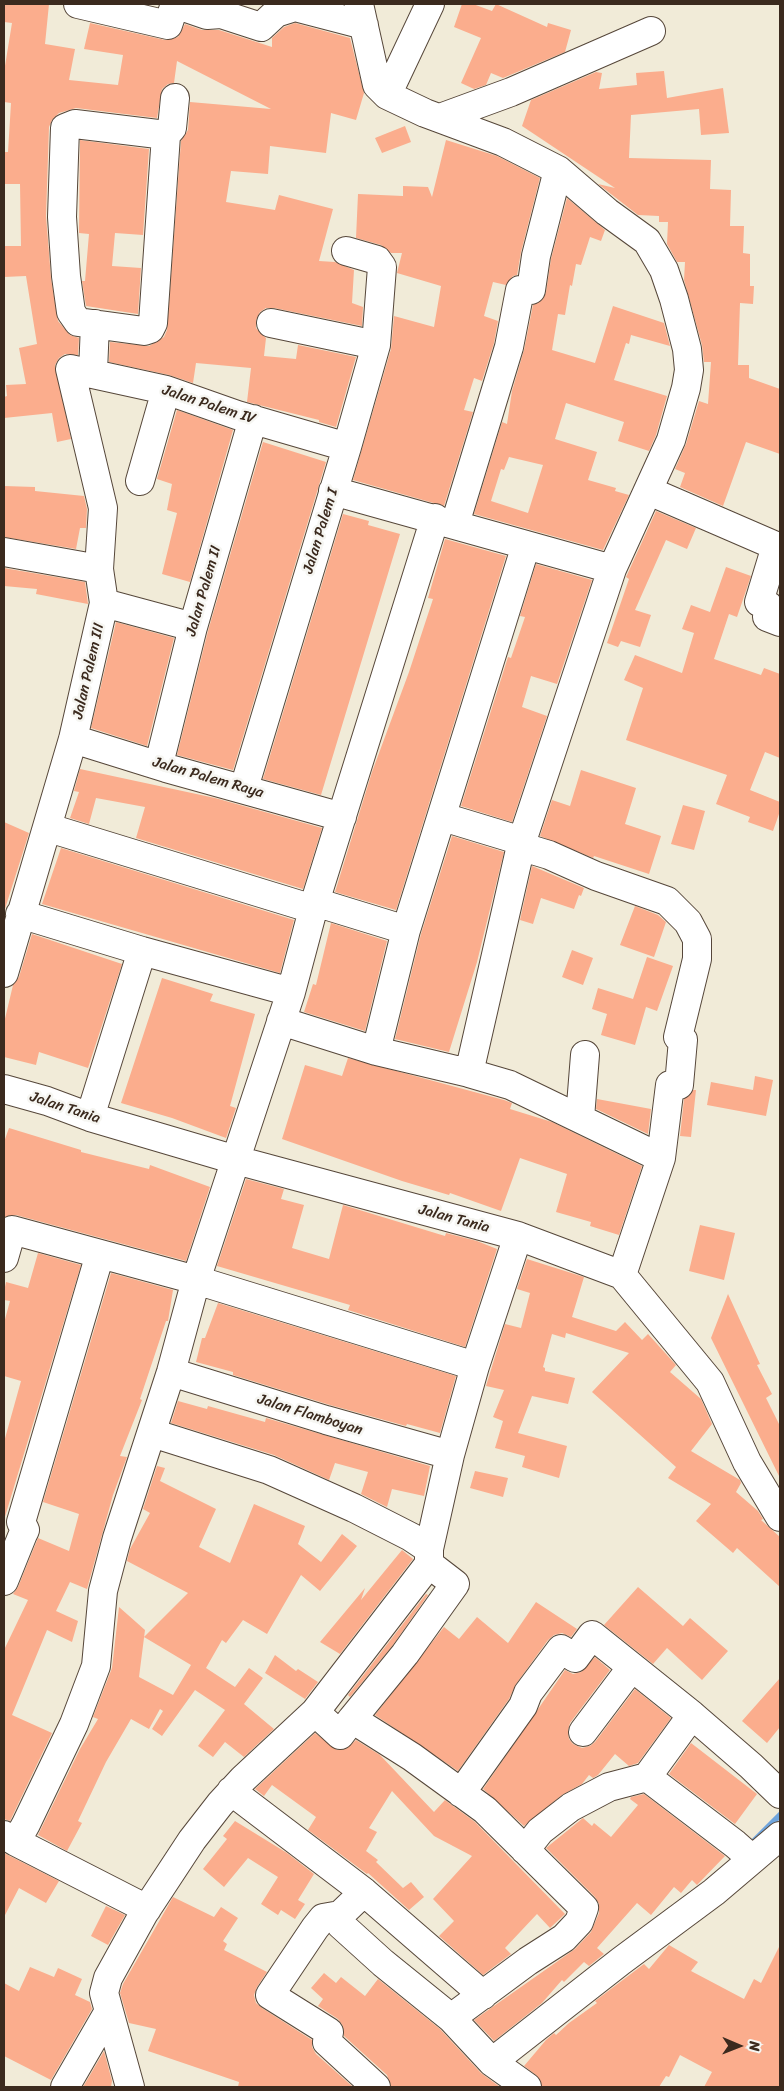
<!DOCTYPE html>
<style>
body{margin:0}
#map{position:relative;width:784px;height:2091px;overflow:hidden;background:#f1ebd8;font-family:Sriracha,sans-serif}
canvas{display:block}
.frame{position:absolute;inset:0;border:5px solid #3b2a1e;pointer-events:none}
.north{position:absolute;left:714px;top:2021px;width:50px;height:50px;-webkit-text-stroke:4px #f6f6f2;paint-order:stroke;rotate:91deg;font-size:14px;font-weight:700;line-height:20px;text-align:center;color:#3b2a1e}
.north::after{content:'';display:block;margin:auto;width:18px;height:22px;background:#3b2a1e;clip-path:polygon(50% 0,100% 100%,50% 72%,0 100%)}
</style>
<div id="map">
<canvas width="784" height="2091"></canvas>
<div class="frame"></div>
<div class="north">N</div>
</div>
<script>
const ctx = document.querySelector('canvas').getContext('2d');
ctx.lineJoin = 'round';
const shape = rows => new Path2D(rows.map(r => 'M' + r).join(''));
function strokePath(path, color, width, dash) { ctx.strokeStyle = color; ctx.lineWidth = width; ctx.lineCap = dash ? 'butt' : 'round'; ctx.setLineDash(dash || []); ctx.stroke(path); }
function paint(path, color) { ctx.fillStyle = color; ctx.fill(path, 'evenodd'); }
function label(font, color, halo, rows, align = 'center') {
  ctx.font = font + ' Sriracha,sans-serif'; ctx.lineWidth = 5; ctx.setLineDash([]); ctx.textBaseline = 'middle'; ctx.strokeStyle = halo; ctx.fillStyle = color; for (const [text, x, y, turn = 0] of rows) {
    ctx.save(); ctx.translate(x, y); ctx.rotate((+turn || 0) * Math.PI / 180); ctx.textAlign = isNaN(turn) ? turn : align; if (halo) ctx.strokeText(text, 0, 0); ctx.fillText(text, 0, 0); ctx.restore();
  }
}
const stream = shape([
 [748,1847,780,1815]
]);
const building = shape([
 [4,4,49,4,45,44,75,49,69,80,118,85,123,55,84,49,90,23,165,40,178,37,185,24,202,30,219,30,272,47,272,38,284,27,295,23,350,38,364,93,356,120,331,113,326,153,270,146,268,174,231,171,226,202,275,210,279,195,333,209,319,261,335,262,354,270,352,303,363,307,362,326,274,308,266,308,260,312,256,320,256,328,266,338,264,356,296,359,298,345,356,357,336,427,319,422,319,420,247,402,251,368,196,363,193,383,169,375,109,362,110,342,149,346,164,337,167,330,181,141,188,130,190,102,271,109,177,61,174,83,168,84,162,89,157,118,76,108,59,113,52,120,49,127,46,216,51,278,58,321,70,335,79,338,78,355,65,354,59,358,55,365,71,439,57,442,52,413,4,418,4,397,7,396,6,385,26,384,19,348,37,344,26,276,4,277,4,246,21,246,20,184,4,184,4,152,8,152,11,103,4,102,4,72,12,23,4,22],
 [462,4,473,4,492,11,496,4,547,27,548,23,571,30,565,52,503,78,491,73,486,85,474,89,461,83,481,38,454,27],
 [664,71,667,98,723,88,729,133,701,135,699,109,631,115,629,158,711,160,710,189,731,190,730,226,744,226,743,253,750,254,750,286,754,286,753,304,740,303,738,365,749,365,749,378,780,389,780,454,746,442,723,506,680,487,685,473,675,469,686,444,699,401,708,404,711,362,704,362,702,345,684,280,685,262,677,262,667,244,668,222,659,222,659,216,638,215,598,184,615,188,522,126,531,100,596,72,602,73,599,89,637,85,636,73],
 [405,126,411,142,382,153,375,138],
 [80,140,149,149,143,235,115,233,112,266,141,268,138,314,86,306,82,281,85,281,89,234,79,233],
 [446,140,497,156,540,178,521,252,517,275,513,276,506,285,493,282,484,316,498,321,494,343,482,381,474,378,464,410,473,412,444,506,353,480,391,349,394,316,434,327,441,286,397,273,402,253,391,253,381,245,356,238,358,194,403,196,403,186,428,187,432,197],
 [567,198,605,230,601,241,590,237,581,265,576,264,572,286,570,285,565,315,558,314,552,350,595,363,613,306,664,323,670,346,631,335,629,344,626,343,614,380,667,396,656,435,649,451,618,441,624,422,566,403,555,439,597,452,588,480,616,488,615,491,629,495,603,550,474,514,502,422,507,424,512,391,524,350,533,305,543,299,546,292,551,259],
 [509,457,543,465,528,513,491,501,501,469,504,470],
 [177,410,233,430,190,582,162,574,177,513,167,510,172,484,157,479],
 [263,442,326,462,233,770,177,755,208,631],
 [4,486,35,487,35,491,84,496,87,509,86,528,80,528,76,549,4,537],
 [656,511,696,528,687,549,666,540,635,610,651,615,640,647,621,641,618,647,607,643,629,579,626,577,627,575],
 [343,514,369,521,368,525,400,534,321,795,263,779],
 [445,539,506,556,396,910,335,892,372,772,409,672,433,599,428,598],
 [536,564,592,580,557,684,531,676,522,707,547,716,512,822,461,806,508,657,511,658,525,617,520,616],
 [726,567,751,576,737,617,729,614,714,659,761,675,764,668,780,674,780,758,765,752,750,790,780,802,780,811,773,831,748,822,750,817,716,804,727,775,626,740,643,688,624,680,635,655,682,673,694,633,682,629,691,605,710,612],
 [4,568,85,582,88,604,36,594,37,589,4,586],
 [116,622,174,638,147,746,91,728],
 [80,769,215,798,322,828,303,889,136,838,145,807,96,798,89,824,70,818,79,792,74,791],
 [581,770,636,788,625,824,661,836,649,874,594,856,593,858,540,836,552,800,570,806],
 [683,805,705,811,694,850,671,844],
 [4,822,29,833,4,912],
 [452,836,504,852,477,962,449,1052,395,1039,421,934],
 [61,848,294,920,280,973,42,904],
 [532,866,584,888,581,896,579,895,574,909,541,898,533,924,520,920],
 [635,906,658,915,666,922,654,957,620,945],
 [331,923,387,941,365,1031,304,1012,313,984,316,985],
 [32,934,122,964,88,1068,39,1052,36,1065,4,1057,4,1023,13,985,19,977],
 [572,950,593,958,583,985,562,977],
 [647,957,673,966,657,1011,646,1007,635,1045,601,1035,607,1014,592,1009,598,988,633,999],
 [162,978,213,994,210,1001,255,1014,230,1106,236,1108,226,1138,172,1118,121,1103],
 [348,1058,504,1100,512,1103,510,1109,552,1122,642,1166,619,1235,590,1226,591,1222,556,1212,567,1174,520,1158,501,1211,450,1193,449,1195,402,1181,282,1139,305,1065,342,1076],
 [755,1076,773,1080,766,1116,707,1105,711,1082,753,1090],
 [693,1090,696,1090,691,1137,680,1136,684,1099],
 [597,1099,651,1109,648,1134,596,1109],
 [9,1128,81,1150,81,1152,149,1169,150,1165,210,1187,186,1261,16,1215,4,1217,4,1142],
 [246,1179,284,1189,281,1199,304,1205,292,1248,329,1259,343,1205,445,1236,446,1233,477,1241,497,1249,465,1347,348,1310,350,1305,217,1266],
 [700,1225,735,1233,724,1280,689,1271],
 [38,1253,81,1265,4,1520,4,1442,21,1381,4,1376,4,1323,10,1301,4,1300,4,1292,6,1282,28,1288],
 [527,1259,584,1277,572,1317,616,1331,625,1322,642,1340,648,1334,676,1365,670,1372,701,1399,712,1424,691,1451,740,1480,741,1483,736,1492,758,1511,763,1519,761,1520,780,1537,780,1587,737,1548,733,1553,696,1521,711,1504,668,1478,676,1467,592,1392,629,1353,566,1333,565,1338,552,1334,543,1367,545,1368,545,1371,575,1378,568,1404,532,1396,518,1433,567,1446,559,1478,522,1467,525,1456,495,1448,503,1421,493,1417,504,1390,486,1386,505,1324,521,1328,530,1293,517,1289],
 [111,1273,173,1290,168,1321,166,1321,140,1399,142,1400,120,1456,127,1457,113,1495,87,1589,70,1582,56,1611,78,1621,72,1642,47,1630,12,1715,52,1733,10,1821,4,1819,4,1650,28,1600,13,1594,18,1587,38,1538,69,1551,79,1514,43,1502],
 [728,1294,760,1364,757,1365,772,1394,766,1398,780,1426,780,1478,711,1338],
 [218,1303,456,1376,440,1433,407,1424,406,1426,330,1405,233,1375,233,1372,196,1362,202,1338,205,1338],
 [178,1401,207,1409,208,1406,265,1422,266,1418,430,1466,424,1496,392,1489,387,1507,361,1494,368,1472,335,1463,329,1480,274,1455,171,1423],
 [157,1466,165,1468,160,1481,216,1509,199,1547,230,1563,254,1504,305,1526,298,1544,321,1562,342,1534,357,1546,320,1591,301,1575,267,1634,243,1620,226,1643,222,1640,206,1668,235,1687,249,1668,263,1678,244,1704,274,1729,244,1757,225,1742,213,1757,198,1746,225,1710,195,1690,162,1736,152,1729,163,1711,160,1709,149,1729,131,1719,106,1762,78,1821,82,1823,67,1851,38,1835,80,1749,98,1719,93,1717,112,1668,119,1607,145,1630,139,1677,173,1695,191,1665,144,1637,188,1593,127,1561,130,1549,150,1513,143,1509],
 [475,1471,508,1478,503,1497,470,1488],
 [402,1550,413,1559,340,1654,320,1642,365,1588,361,1600],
 [638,1587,683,1626,690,1618,728,1651,702,1680,667,1648,653,1664,604,1625],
 [426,1594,428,1595,393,1645,350,1697,348,1695],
 [536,1602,577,1629,571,1637,562,1633,554,1635,548,1640,516,1684,509,1699,458,1771,375,1715,444,1627,459,1639,477,1617,508,1643],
 [275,1655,296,1671,298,1669,318,1682,305,1699,265,1673],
 [595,1657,610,1670,570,1723,568,1731,569,1739,573,1744,582,1748,590,1746,595,1742,635,1689,671,1718,638,1763,629,1766,615,1754,598,1775,593,1778,589,1775,582,1784,562,1795,524,1826,483,1789,565,1670,573,1674,581,1672],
 [780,1678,780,1727,767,1743,742,1721],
 [315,1733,337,1750,346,1749,356,1740,380,1755,434,1812,445,1800,475,1822,565,1914,550,1928,537,1914,505,1948,511,1954,483,1975,439,1936,454,1921,433,1899,472,1856,434,1836,392,1791,369,1828,377,1832,366,1851,378,1860,376,1862,403,1888,411,1882,424,1897,409,1910,368,1873,367,1874,308,1830,316,1817,272,1785,264,1796,255,1789],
 [691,1743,757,1794,735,1824,669,1774],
 [644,1794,725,1856,697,1885,692,1880,681,1893,674,1887,651,1915,637,1903,597,1948,604,1954,589,1966,584,1962,564,1982,562,1980,542,2003,494,2041,474,2020,575,1949,591,1932,599,1913,599,1904,595,1897,546,1848,583,1818,592,1826,594,1823,611,1837,638,1805,630,1799,631,1797],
 [235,1821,287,1853,314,1874,298,1900,305,1904,295,1919,281,1910,278,1915,261,1904,278,1877,248,1858,224,1887,203,1869,227,1839,223,1836],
 [4,1853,59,1881,46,1903,19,1888,4,1917],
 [173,1897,214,1917,221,1907,238,1918,223,1941,227,1944,224,1950,267,1972,257,1987,254,1995,256,2003,262,2008,312,2040,312,2047,316,2054,353,2087,238,2087,239,2082,148,2051,156,2029,129,2023,120,1993,123,1984],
 [106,1906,125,1915,108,1945,91,1936],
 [669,1945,698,1962,691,1971,744,1999,754,1979,761,1983,780,1945,780,2087,704,2087,712,2072,680,2055,669,2077,666,2076,659,2087,542,2087,536,2075,524,2066,546,2040,554,2033,556,2035,569,2023,597,2003,595,2001,644,1964,649,1969],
 [30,1967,54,1977,58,1968,82,1979,75,1995,90,2002,92,2009,51,2080,4,2056,4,1983,19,1991],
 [324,1973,336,1983,341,1977,365,1996,378,1979,440,2029,481,2073,500,2087,391,2087,387,2075,344,2036,343,2026,338,2019,318,2006,323,1999,311,1988],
 [104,2051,112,2081,111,2087,83,2087]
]);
const minor = shape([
 [78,4,168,25,175,4,207,15,221,14,261,27,276,13,295,7,364,25],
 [387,95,430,4],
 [440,118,511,92,651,31],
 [166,135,75,124,65,128,62,217,66,276,71,312,78,322,144,331,150,329,153,323,166,135,172,128,175,98],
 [271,323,376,345],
 [93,372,95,324],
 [140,481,166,390],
 [333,491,612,569],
 [649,491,776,546,759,602,769,606,767,617,780,622],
 [455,524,509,347,520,290,531,290,536,256,558,170],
 [4,552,99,569],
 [104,603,193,627],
 [73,739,166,768,342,817],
 [159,764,193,627,253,419],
 [244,788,347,447,376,345,382,267,377,260,346,251],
 [443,817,522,841,526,848,549,855,596,876,667,901,688,922,697,939,697,959,678,1037,683,1040,679,1085,670,1085,661,1158,622,1275],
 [49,828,313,909],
 [315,902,406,930],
 [20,914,142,951,291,992],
 [4,973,73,739,104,603,99,569,103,508,70,369,166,390,237,415,347,447],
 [281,1021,376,1051,469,1073,522,841,612,569,671,440,686,388,689,370,687,349,674,299,664,270,647,241,607,212,558,170,503,142,425,113,387,95,377,85,359,4],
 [376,1051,406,930,526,545],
 [469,1073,510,1085,661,1158],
 [4,1089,47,1101,90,1117,236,1160,518,1236,622,1275,710,1382,747,1462,780,1517],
 [90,1117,142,951],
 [580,1118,585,1055],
 [4,1258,12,1230,196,1280,475,1366,518,1236],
 [171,1372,326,1420,450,1455],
 [152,1433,269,1470,354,1508,411,1537,429,1549,429,1564,455,1584,405,1654,352,1719],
 [429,1549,450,1455,475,1366],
 [4,1581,23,1534,25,1530,21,1522,100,1254],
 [315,1712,340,1735,352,1719,412,1757,485,1810,584,1908,579,1922,564,1938,528,1961,451,2018],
 [583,1732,632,1667],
 [647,1777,735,1844,752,1859],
 [231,1791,364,1892,483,1995],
 [461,1793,523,1706,528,1693,561,1649,575,1658,592,1635,692,1715,751,1766,780,1794],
 [4,1835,16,1842,26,1824,74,1724,96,1666,103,1591,117,1538,171,1372,196,1280,291,992,315,902,435,518],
 [16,1842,147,1909],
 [525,1850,540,1831,571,1807,609,1787,647,1777,692,1715],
 [364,1892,340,1915,341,1925,383,1963,451,2018,492,2062,527,2087],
 [340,1915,323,1918,315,1928,270,1995,329,2032,327,2042,376,2087],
 [492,2062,621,1961,714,1892,780,1836],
 [65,2087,109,2011],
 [130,2087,104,1993,108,1978,144,1913,192,1840,220,1804,243,1779,315,1712,429,1564]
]);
const streetNames = [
 ["Jalan Palem IV",209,405,18],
 ["Jalan Palem I",321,531,-73],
 ["Jalan Palem II",204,591,-74],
 ["Jalan Palem III",89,671,-77],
 ["Jalan Palem Raya",208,778,16],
 ["Jalan Tania",65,1108,18],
 ["Jalan Tania",454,1219,15],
 ["Jalan Flamboyan",310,1415,17]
];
strokePath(stream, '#70a5dd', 6);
paint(building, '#fbad8d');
strokePath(minor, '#56473a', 30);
strokePath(minor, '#fff', 28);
label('15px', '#3b2a1e', '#f6f6f2', streetNames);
</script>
